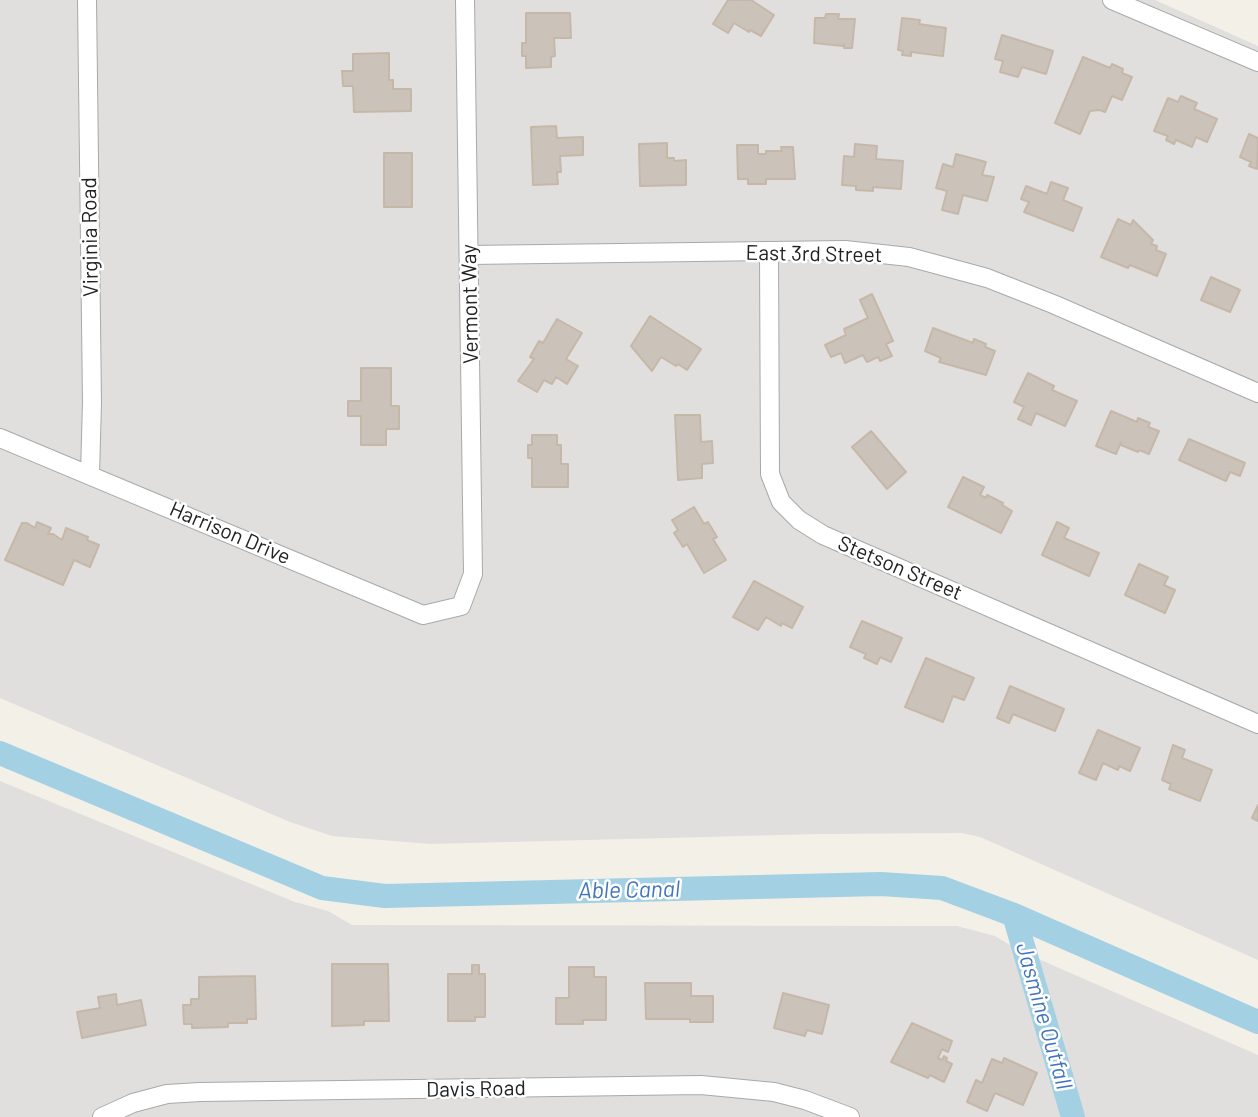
<!DOCTYPE html>
<style>
body{margin:0}
canvas{display:block;background:#f3f0e8}
</style>
<canvas width="1258" height="1117"></canvas>
<script>
const ctx = document.querySelector('canvas').getContext('2d');
ctx.lineJoin = 'round';
function paint(path, color) { ctx.fillStyle = color; ctx.fill(path, 'evenodd'); }
const shape = rows => new Path2D(rows.map(r => 'M' + r).join(''));
function strokePath(path, color, width, dash) { ctx.strokeStyle = color; ctx.lineWidth = width; ctx.lineCap = dash ? 'butt' : 'round'; ctx.setLineDash(dash || []); ctx.stroke(path); }
function label(font, color, halo, rows, align = 'center') {
  ctx.font = font + ' Barlow,sans-serif'; ctx.lineWidth = 5; ctx.setLineDash([]); ctx.textBaseline = 'middle'; ctx.strokeStyle = halo; ctx.fillStyle = color; for (const [text, x, y, turn = 0] of rows) {
    ctx.save(); ctx.translate(x, y); ctx.rotate((+turn || 0) * Math.PI / 180); ctx.textAlign = isNaN(turn) ? turn : align; if (halo) ctx.strokeText(text, 0, 0); ctx.fillText(text, 0, 0); ctx.restore();
  }
}
const residential = shape([
 [0,0,1155,0,1258,46,1258,960,980,837,962,833,821,834,431,844,332,836,290,822,0,698],
 [0,781,295,902,328,911,352,925,957,926,995,936,1018,950,1258,1055,1258,1117,0,1117]
]);
const canal = shape([
 [0,753,322,888,385,896,881,884,942,888,1014,915,1258,1022],
 [1014,915,1073,1117]
]);
const building = shape([
 [728,0,751,0,774,15,761,36,750,30,749,32,734,23,728,33,713,24,728,0],
 [526,13,570,13,571,38,554,38,555,56,551,57,551,67,526,68,526,56,522,56,522,43,526,43,526,13],
 [826,14,839,14,838,19,855,19,852,48,844,48,844,44,843,46,814,43,815,18,825,18,826,14],
 [902,18,920,20,919,24,946,28,943,56,911,52,911,56,902,55,903,51,898,50,902,18],
 [1002,35,1053,51,1046,74,1022,67,1018,77,1000,72,1003,61,995,59,1002,35],
 [389,53,389,80,393,80,393,89,411,89,411,111,354,112,353,86,343,86,342,71,353,71,353,54,389,53],
 [1083,57,1110,68,1112,64,1123,69,1122,73,1132,77,1122,100,1112,96,1105,112,1100,110,1090,111,1080,134,1055,123,1083,57],
 [1181,96,1197,103,1194,109,1217,119,1207,142,1196,137,1192,147,1176,140,1174,144,1166,140,1168,136,1154,131,1168,98,1178,102,1181,96],
 [556,126,557,138,583,137,583,155,560,156,561,172,557,172,558,184,533,185,531,127,556,126],
 [1249,134,1258,138,1257,169,1249,166,1251,162,1240,157,1249,134],
 [667,143,667,158,674,158,674,161,686,160,686,185,640,186,639,144,667,143],
 [855,144,877,146,876,159,903,161,901,189,873,187,873,191,856,190,856,186,842,185,844,156,854,157,855,144],
 [737,145,758,145,758,154,766,154,766,151,782,151,781,147,793,147,795,179,766,179,766,184,748,184,748,179,738,179,737,145],
 [384,153,412,153,412,207,384,207,384,153],
 [956,154,986,162,982,175,994,177,987,201,963,195,958,214,942,210,947,191,936,188,943,164,953,167,956,154],
 [1051,182,1068,188,1063,200,1082,208,1073,231,1024,212,1029,202,1021,199,1026,186,1047,194,1051,182],
 [1118,219,1131,225,1133,220,1153,240,1151,244,1157,246,1156,250,1166,254,1157,276,1130,265,1128,268,1101,257,1118,219],
 [1211,277,1240,290,1230,312,1201,300,1211,277],
 [872,294,893,341,886,344,892,356,880,361,878,357,867,362,863,355,845,363,841,353,831,357,825,345,846,335,844,329,868,318,860,300,872,294],
 [650,316,701,349,687,370,678,364,676,366,661,357,652,371,631,346,650,316],
 [557,319,582,333,566,359,578,366,567,384,556,377,552,384,544,380,537,392,518,381,534,359,530,357,539,341,543,343,557,319],
 [933,328,973,343,974,339,986,344,985,347,995,351,986,375,939,362,941,358,925,351,933,328],
 [361,368,391,368,391,406,399,406,399,429,386,429,386,445,361,445,361,416,348,416,348,401,361,401,361,368],
 [1028,373,1054,386,1052,390,1077,401,1065,426,1036,413,1031,425,1018,419,1024,407,1014,402,1028,373],
 [1111,411,1137,422,1138,418,1150,423,1148,427,1159,431,1149,454,1139,450,1138,452,1121,445,1121,442,1116,454,1096,446,1111,411],
 [675,415,700,415,701,442,712,441,713,463,702,464,702,478,678,480,675,415],
 [871,431,906,472,887,489,852,447,871,431],
 [532,435,557,435,557,445,561,445,561,464,568,464,568,487,532,487,532,458,528,458,528,445,532,445,532,435],
 [1189,439,1245,463,1240,476,1230,472,1226,481,1179,460,1189,439],
 [963,477,984,487,980,495,986,498,987,495,1003,503,1002,505,1012,511,1001,533,948,507,963,477],
 [694,507,704,524,708,522,717,537,713,539,726,560,704,573,687,544,683,547,674,533,678,530,672,520,694,507],
 [37,522,51,528,48,534,53,534,62,540,66,528,88,537,87,540,99,545,90,567,74,560,63,585,5,560,22,523,27,523,35,528,37,522],
 [1057,522,1069,528,1064,538,1099,553,1089,576,1042,555,1057,522],
 [1139,564,1168,577,1164,585,1175,590,1165,613,1125,595,1139,564],
 [754,581,803,607,792,628,782,623,781,626,766,617,758,630,733,617,754,581],
 [862,621,902,638,891,662,880,657,877,664,864,658,866,654,850,647,862,621],
 [926,658,974,678,964,700,953,696,943,722,905,707,926,658],
 [1010,686,1064,709,1055,731,1013,714,1009,723,997,718,1010,686],
 [1098,730,1140,748,1130,771,1119,766,1118,770,1103,763,1096,780,1079,773,1098,730],
 [1173,745,1185,750,1182,758,1212,770,1200,801,1169,789,1171,784,1162,780,1173,745],
 [1258,805,1258,821,1252,818,1258,805],
 [332,964,388,964,389,1021,364,1021,364,1025,332,1026,332,964],
 [472,965,479,965,479,974,485,974,485,1017,475,1017,475,1021,448,1021,448,974,472,974,472,965],
 [569,967,594,967,594,977,606,977,606,1020,583,1020,583,1024,556,1024,556,998,569,998,569,967],
 [255,976,256,1019,247,1019,247,1023,228,1023,228,1027,192,1028,192,1024,184,1024,183,1005,191,1005,191,999,199,999,199,977,255,976],
 [645,983,691,983,691,996,713,996,713,1022,690,1022,690,1019,646,1019,645,983],
 [783,993,829,1005,822,1034,807,1030,805,1036,774,1028,783,993],
 [116,994,117,1005,141,1000,146,1025,82,1038,77,1012,100,1008,98,997,116,994],
 [912,1023,952,1041,948,1052,942,1049,938,1058,942,1060,944,1056,947,1058,946,1061,952,1064,944,1082,930,1075,928,1078,891,1062,912,1023],
 [1004,1058,1037,1073,1023,1105,995,1093,987,1111,967,1102,976,1080,982,1083,992,1059,1002,1063,1004,1058]
]);
const street = shape([
 [87,0,92,402,90,475],
 [1112,0,1258,62],
 [769,252,770,474,781,502,799,520,823,535,1258,724],
 [469,255,845,250,909,257,987,278,1053,304,1258,393],
 [0,438,423,615,461,606,473,574,465,0],
 [102,1117,133,1103,167,1094,200,1092,701,1085,774,1092,805,1100,850,1117]
]);
const streetNames = [
 ["Virginia Road",90,237,-91],
 ["East 3rd Street",814,254,1],
 ["Vermont Way",470,304,-91],
 ["Harrison Drive",230,533,23],
 ["Stetson Street",900,568,23],
 ["Davis Road",476,1089,-1]
];
const waterNames = [
 ["Able Canal",629,890,-1],
 ["Jasmine Outfall",1044,1016,74]
];
paint(residential, '#e0dfde');
strokePath(canal, '#a4d0e4', 24);
paint(building, '#cbc3ba');
strokePath(building, '#c6b8a8', 2);
strokePath(street, '#a9a9a9', 20);
strokePath(street, '#fff', 18);
label('21px', '#222', '#fff', streetNames);
label('italic 23px', '#4375bc', '#fff', waterNames);
</script>
